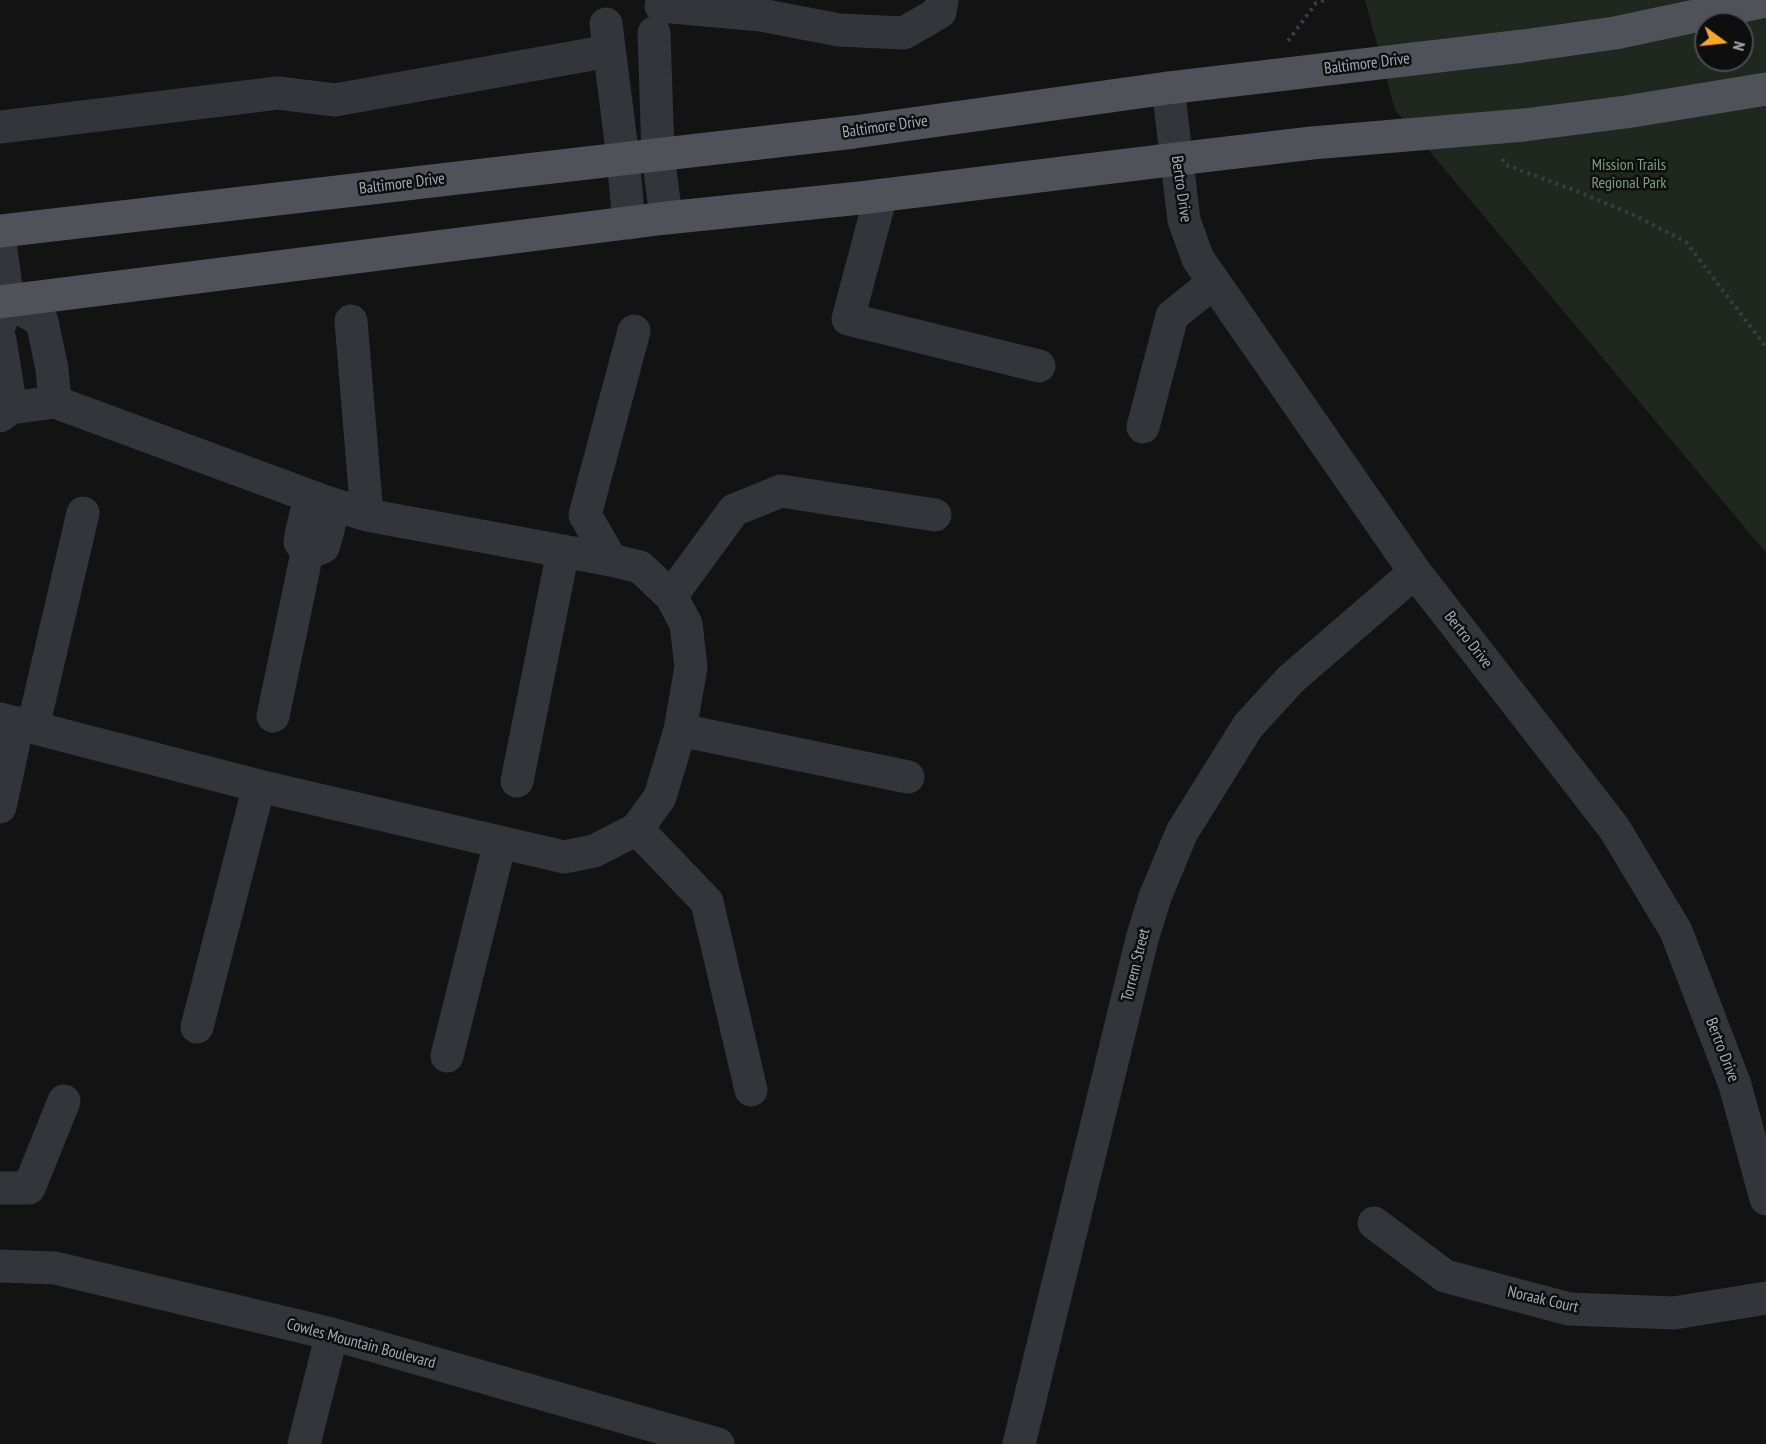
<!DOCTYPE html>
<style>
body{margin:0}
#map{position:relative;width:1766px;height:1444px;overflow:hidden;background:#131314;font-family:"PT Sans Narrow",sans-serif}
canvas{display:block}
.north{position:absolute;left:1694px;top:12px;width:60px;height:60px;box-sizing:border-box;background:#0e0e0f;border:2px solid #4a4c52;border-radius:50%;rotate:105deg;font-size:16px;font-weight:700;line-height:24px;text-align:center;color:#a3aab6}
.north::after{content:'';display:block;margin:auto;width:21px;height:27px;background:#fba824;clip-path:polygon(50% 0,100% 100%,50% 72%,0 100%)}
</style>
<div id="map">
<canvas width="1766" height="1444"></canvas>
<div class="north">N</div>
</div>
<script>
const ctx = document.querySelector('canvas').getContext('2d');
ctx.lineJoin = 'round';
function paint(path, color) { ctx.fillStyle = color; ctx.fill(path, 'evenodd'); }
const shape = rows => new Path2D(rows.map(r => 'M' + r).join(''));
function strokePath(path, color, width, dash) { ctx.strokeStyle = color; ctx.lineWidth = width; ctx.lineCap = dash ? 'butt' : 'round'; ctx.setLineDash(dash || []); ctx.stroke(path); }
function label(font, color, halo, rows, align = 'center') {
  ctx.font = font + ' "PT Sans Narrow",sans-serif'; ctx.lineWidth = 5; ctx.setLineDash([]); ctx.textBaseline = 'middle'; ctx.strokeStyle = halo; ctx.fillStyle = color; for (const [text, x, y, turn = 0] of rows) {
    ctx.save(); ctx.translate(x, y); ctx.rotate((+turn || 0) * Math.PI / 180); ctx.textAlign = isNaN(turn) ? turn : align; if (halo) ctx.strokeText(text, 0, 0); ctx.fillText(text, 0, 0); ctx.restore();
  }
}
const green = shape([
 [1365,0,1766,0,1766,553,1395,110],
 [1706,24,1742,24,1742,60,1706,60]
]);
const path = shape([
 [1288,41,1316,3,1325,0],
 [1502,159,1506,165,1574,190,1634,215,1686,242,1766,347]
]);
const minor = shape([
 [661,6,761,15,839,30,904,33,940,12,942,0],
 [606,24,623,158,629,223],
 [654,33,658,154,666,218],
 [1168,88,1184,220,1198,259,1415,572,1614,828,1676,931,1735,1085,1766,1199],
 [0,127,278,93,335,100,609,51],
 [881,195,848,319,1039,366],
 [0,242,8,301,0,324],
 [8,301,42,321,52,369,55,402],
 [351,321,367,515],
 [0,340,11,408],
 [0,416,11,408,55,402,326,502,367,515,611,560,640,567,671,596,686,624,691,667,680,730,660,797,637,829,594,851,564,857,259,786,0,719],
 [1143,427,1172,316,1214,282],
 [611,560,585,515,634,331],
 [671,596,734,510,781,491,935,515],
 [273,716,307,553,300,542,302,530,306,514,326,502,330,522,326,538,323,547,307,553],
 [33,727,83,513],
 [680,730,908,777],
 [517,781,563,551],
 [0,807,18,723],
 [637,829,707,902,751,1090],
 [197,1027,259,786],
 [447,1056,500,842],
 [0,1188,29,1188,64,1101],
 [1374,1223,1445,1276,1569,1309,1674,1313,1766,1298],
 [0,1266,55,1268,332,1334,718,1444],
 [304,1444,332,1334],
 [1019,1444,1142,939,1155,897,1182,832,1248,726,1291,679,1415,572]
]);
const major = shape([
 [0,231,854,132,1168,88,1523,46,1615,33,1766,1],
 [0,302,666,218,860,198,1177,159,1312,143,1524,125,1626,112,1766,89]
]);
const streetNames = [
 ["Baltimore Drive",1367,64,-7],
 ["Baltimore Drive",885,127,-8],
 ["Baltimore Drive",402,184,-7],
 ["Bertro Drive",1181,189,82],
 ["Bertro Drive",1468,640,52],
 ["Torrem Street",1136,965,-76],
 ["Bertro Drive",1722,1050,69],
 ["Noraak Court",1543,1300,13],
 ["Cowles Mountain Boulevard",361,1344,15]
];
const parkNames = [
 ["Mission Trails",1629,165],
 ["Regional Park",1629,183]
];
paint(green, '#1f271f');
strokePath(path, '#393c41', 4, [3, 4.5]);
strokePath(minor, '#33353a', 33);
strokePath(major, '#4f5259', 33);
label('16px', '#a3aab6', '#0e0e0f', streetNames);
label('16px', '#79a27a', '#0e0e0f', parkNames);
</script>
